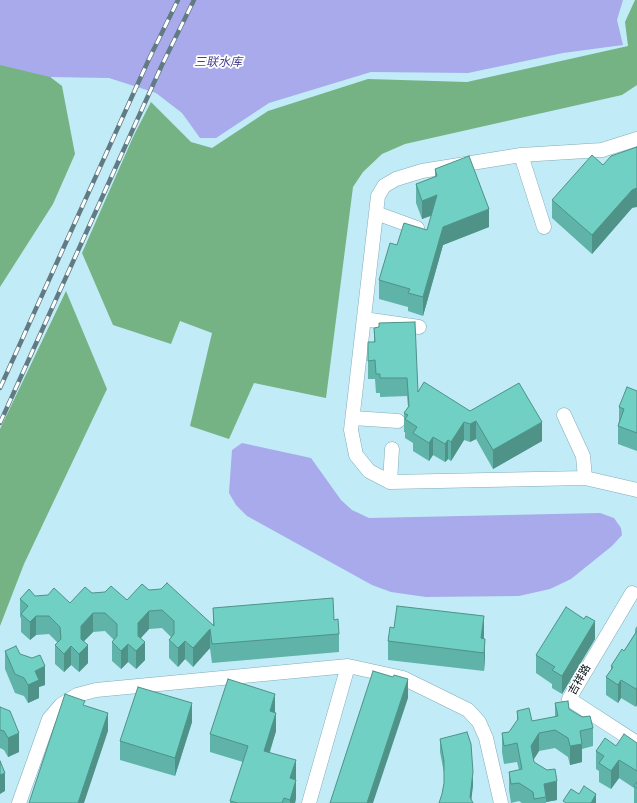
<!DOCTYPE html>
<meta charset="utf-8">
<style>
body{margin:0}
canvas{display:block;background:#c0ebf7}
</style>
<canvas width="637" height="803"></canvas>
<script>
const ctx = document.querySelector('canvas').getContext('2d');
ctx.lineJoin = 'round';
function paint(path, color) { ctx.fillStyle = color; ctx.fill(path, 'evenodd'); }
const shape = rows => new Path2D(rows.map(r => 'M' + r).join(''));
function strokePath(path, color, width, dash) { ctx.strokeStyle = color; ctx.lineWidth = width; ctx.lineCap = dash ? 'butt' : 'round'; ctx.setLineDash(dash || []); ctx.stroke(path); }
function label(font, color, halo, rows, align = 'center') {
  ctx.font = font + ' "DM Sans","Noto Sans SC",sans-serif'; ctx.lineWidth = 3.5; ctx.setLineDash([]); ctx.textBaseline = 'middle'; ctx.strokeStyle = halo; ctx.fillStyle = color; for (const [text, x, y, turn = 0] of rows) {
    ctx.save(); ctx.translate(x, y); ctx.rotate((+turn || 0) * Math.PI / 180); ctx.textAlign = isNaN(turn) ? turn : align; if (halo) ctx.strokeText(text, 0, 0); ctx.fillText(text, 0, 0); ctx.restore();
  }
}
const forest = shape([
 [635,0,637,0,637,85,622,95,405,144,382,154,363,172,353,187,326,398,254,383,229,439,190,426,212,333,180,321,171,344,113,325,82,253,134,135,151,102,191,142,212,148,268,111,368,79,467,82,628,46,625,22],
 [0,64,45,73,62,86,75,154,53,204,0,287],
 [66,291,107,389,24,564,0,626,0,429]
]);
const water = shape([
 [0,0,623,0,617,20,623,45,563,53,468,73,371,72,269,103,216,138,200,138,182,113,156,93,109,78,50,77,0,65],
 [242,443,311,458,341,500,352,510,369,518,600,513,614,518,621,528,622,535,612,546,571,579,550,589,519,596,426,597,391,592,372,585,247,516,236,505,229,493,232,450]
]);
const minor = shape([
 [637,139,602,150,521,155,422,171,396,179,384,186,378,196,351,430,356,455,369,471,390,482,585,478,637,490],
 [521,155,544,227],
 [376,213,417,228],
 [364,319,419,327],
 [564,415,583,456,585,478],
 [353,418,398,421],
 [390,482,392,449],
 [632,593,569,699,637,743],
 [19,803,49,719,61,705,77,695,96,690,348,666,403,678,468,710,479,722,486,738,501,803],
 [309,803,348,666]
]);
const rail = shape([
 [0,388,149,59,178,0],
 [0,423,162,65,194,0]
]);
const wall = shape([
 [603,165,632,208,592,254,552,218,552,200],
 [435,169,489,227,443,245,423,316,408,311,408,307,379,299,379,280,397,245,427,230,431,216,422,219,416,203,416,184,435,177],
 [374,328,418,392,470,411,542,441,493,469,476,439,470,442,464,440,451,461,448,459,445,462,433,455,429,461,413,451,413,443,405,438,405,432,404,432,404,413,408,407,407,396,380,397,380,393,376,393,375,379,368,379,368,342,374,342],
 [637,391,637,451,618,444,618,426,619,421,619,407],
 [149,590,213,625,213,608,334,620,339,634,339,652,212,663,210,648,193,667,185,659,178,667,169,658,169,640,171,637,162,628,149,629,141,638,145,660,136,669,128,662,121,669,112,661,112,642,114,640,105,631,93,632,84,641,88,663,79,672,71,665,64,672,55,664,55,645,58,643,49,634,36,635,30,640,21,632,21,618,20,617,20,599,35,596,70,603,92,593,127,600],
 [584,619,595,639,562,694,552,688,552,684,536,673,536,655],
 [637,626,636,707,621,698,618,703,606,695,606,677,611,670,611,666,624,651,635,633,635,629],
 [484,635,484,638,485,657,484,671,388,660,388,641],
 [5,651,20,654,45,685,39,687,39,698,28,703,24,696,15,693,5,669],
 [555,703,569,709,593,728,593,746,582,749,582,762,570,765,568,757,555,748,539,751,533,760,534,762,557,800,546,802,546,803,522,803,519,801,511,803,509,790,509,772,519,770,517,762,504,764,502,752,502,733,509,732,517,721,517,711,532,721,555,717],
 [0,707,19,752,8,757,4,750,0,748],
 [275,712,276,731,270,752,296,779,296,798,295,803,230,803,230,801,243,762,210,752,210,734],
 [192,722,175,776,120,760,120,741],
 [440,739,473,785,471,799,442,794,444,783,444,773,440,752],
 [637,743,637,803,634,803,634,788,619,778,611,789,599,782,599,771,596,769,596,751,616,746]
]);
const shadedWall = shape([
 [637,188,637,207,632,208,592,254,592,235,632,190],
 [437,195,437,213,422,219,422,201],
 [489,209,489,227,443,245,423,316,423,297,443,227],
 [476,421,476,439,470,442,470,424],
 [464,422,464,440,451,461,451,442],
 [542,422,542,441,493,469,493,450],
 [433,437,433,455,429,461,429,443],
 [448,440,448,459,445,462,445,444],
 [149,611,149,629,138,641,138,623],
 [93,613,93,632,81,644,81,626],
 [36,616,36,635,30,640,30,622],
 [484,616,484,635,482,652,481,638],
 [595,621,595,639,562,694,562,676],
 [210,629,210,648,193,667,193,648],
 [485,639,485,657,484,671,484,653],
 [185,641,185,659,178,667,178,648],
 [145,642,145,660,136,669,136,651],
 [128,644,128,662,121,669,121,651],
 [88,645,88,663,79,672,79,654],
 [71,646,71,665,64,672,64,654],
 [45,666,45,685,39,687,39,698,28,703,28,685,35,671],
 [408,679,408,698,373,803,367,803],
 [621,680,621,698,618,703,618,685],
 [637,687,637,705,636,707,636,689],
 [275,694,275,712,270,729,270,711],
 [192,703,192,722,175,776,175,758],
 [108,713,108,731,84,803,78,803],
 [276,713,276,731,264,769,264,751],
 [19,733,19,752,8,757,8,738],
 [539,733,539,751,531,764,531,746],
 [582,744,582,762,570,765,570,746],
 [296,760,296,779,290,796,290,778],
 [619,760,619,778,611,789,611,771],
 [473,772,473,785,471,803,470,797],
 [5,773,5,791,0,794,0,775],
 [296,780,296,798,295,803,290,803,290,800],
 [557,781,557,800,546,802,546,797,544,784],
 [596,794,596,803,591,803]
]);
const building = shape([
 [637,147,637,188,632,190,592,235,552,200,592,155,603,165,611,156,637,147],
 [469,156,489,209,443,227,423,297,408,293,410,289,379,280,390,243,397,245,404,223,427,230,437,195,422,201,416,184,437,176,435,169,469,156],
 [415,322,418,392,424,382,470,411,519,383,542,422,493,450,476,421,470,424,464,422,451,442,448,440,445,444,433,437,429,443,413,433,417,427,405,419,408,415,404,413,409,406,407,378,380,378,380,374,376,374,375,360,368,361,368,342,375,342,374,328,379,327,379,323,415,322],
 [627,387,637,391,637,433,618,426,624,409,619,407,627,387],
 [167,583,214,626,213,608,333,598,334,620,338,619,339,634,212,644,210,629,193,648,185,641,178,648,169,640,174,634,174,621,162,610,149,611,138,623,138,636,145,642,136,651,128,644,121,651,112,642,117,636,117,624,105,613,93,613,81,626,81,639,88,645,79,654,71,646,64,654,55,645,61,639,60,627,49,616,36,616,30,622,21,614,28,606,20,599,29,589,35,596,48,595,54,588,70,603,85,587,92,593,105,592,111,586,127,600,142,584,149,590,161,589,167,583],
 [397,606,484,616,481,638,485,639,484,653,388,641,390,627,394,628,397,606],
 [566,607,584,619,586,616,595,621,562,676,552,670,555,667,536,655,566,607],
 [637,631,637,687,636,689,621,680,618,685,606,677,613,667,611,666,622,649,624,651,637,631],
 [16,646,20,654,32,658,40,655,45,666,35,671,39,680,28,685,24,678,15,674,5,651,16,646],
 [373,671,393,677,394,675,408,679,367,803,330,803,373,671],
 [228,679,275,694,270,711,276,713,264,751,296,760,290,778,296,780,290,800,284,798,282,803,238,803,230,801,248,746,210,734,228,679],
 [138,687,192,703,175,758,120,741,138,687],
 [65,694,85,701,83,705,108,713,78,803,29,803,65,694],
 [568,701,569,709,582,717,590,716,593,728,580,731,582,744,570,746,568,738,555,730,539,733,531,746,534,762,547,770,555,769,557,781,544,784,546,797,534,799,533,792,519,783,511,784,509,772,522,769,517,743,504,746,502,733,509,732,518,719,517,711,529,708,532,721,558,716,555,703,568,701],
 [0,707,10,711,19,733,8,738,4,731,0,730,0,707],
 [467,732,471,744,473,772,470,797,473,803,439,803,442,794,444,783,444,761,440,739,467,732],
 [624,734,637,743,637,771,619,760,611,771,599,763,604,756,596,751,605,738,616,746,624,734],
 [0,761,5,773,0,775,0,761],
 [637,782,637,788,634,786,637,782],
 [584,786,596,794,591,803,566,803,563,801,571,789,579,794,584,786]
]);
const streetNames = [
 ["吉祥路",580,680,-61]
];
const waterNames = [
 ["三联水库",218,63]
];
paint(forest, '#75b384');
paint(water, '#a9aaeb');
strokePath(minor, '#83acb8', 15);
strokePath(minor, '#fff', 14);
strokePath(rail, '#607b83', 4.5);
strokePath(rail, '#fff', 3, [9]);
paint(wall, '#5fb3a8');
paint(shadedWall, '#4e9288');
paint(building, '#6fd0c3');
strokePath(building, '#4e9288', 1);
label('11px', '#010e12', '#fff', streetNames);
label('italic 12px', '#47418f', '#fff', waterNames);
</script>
